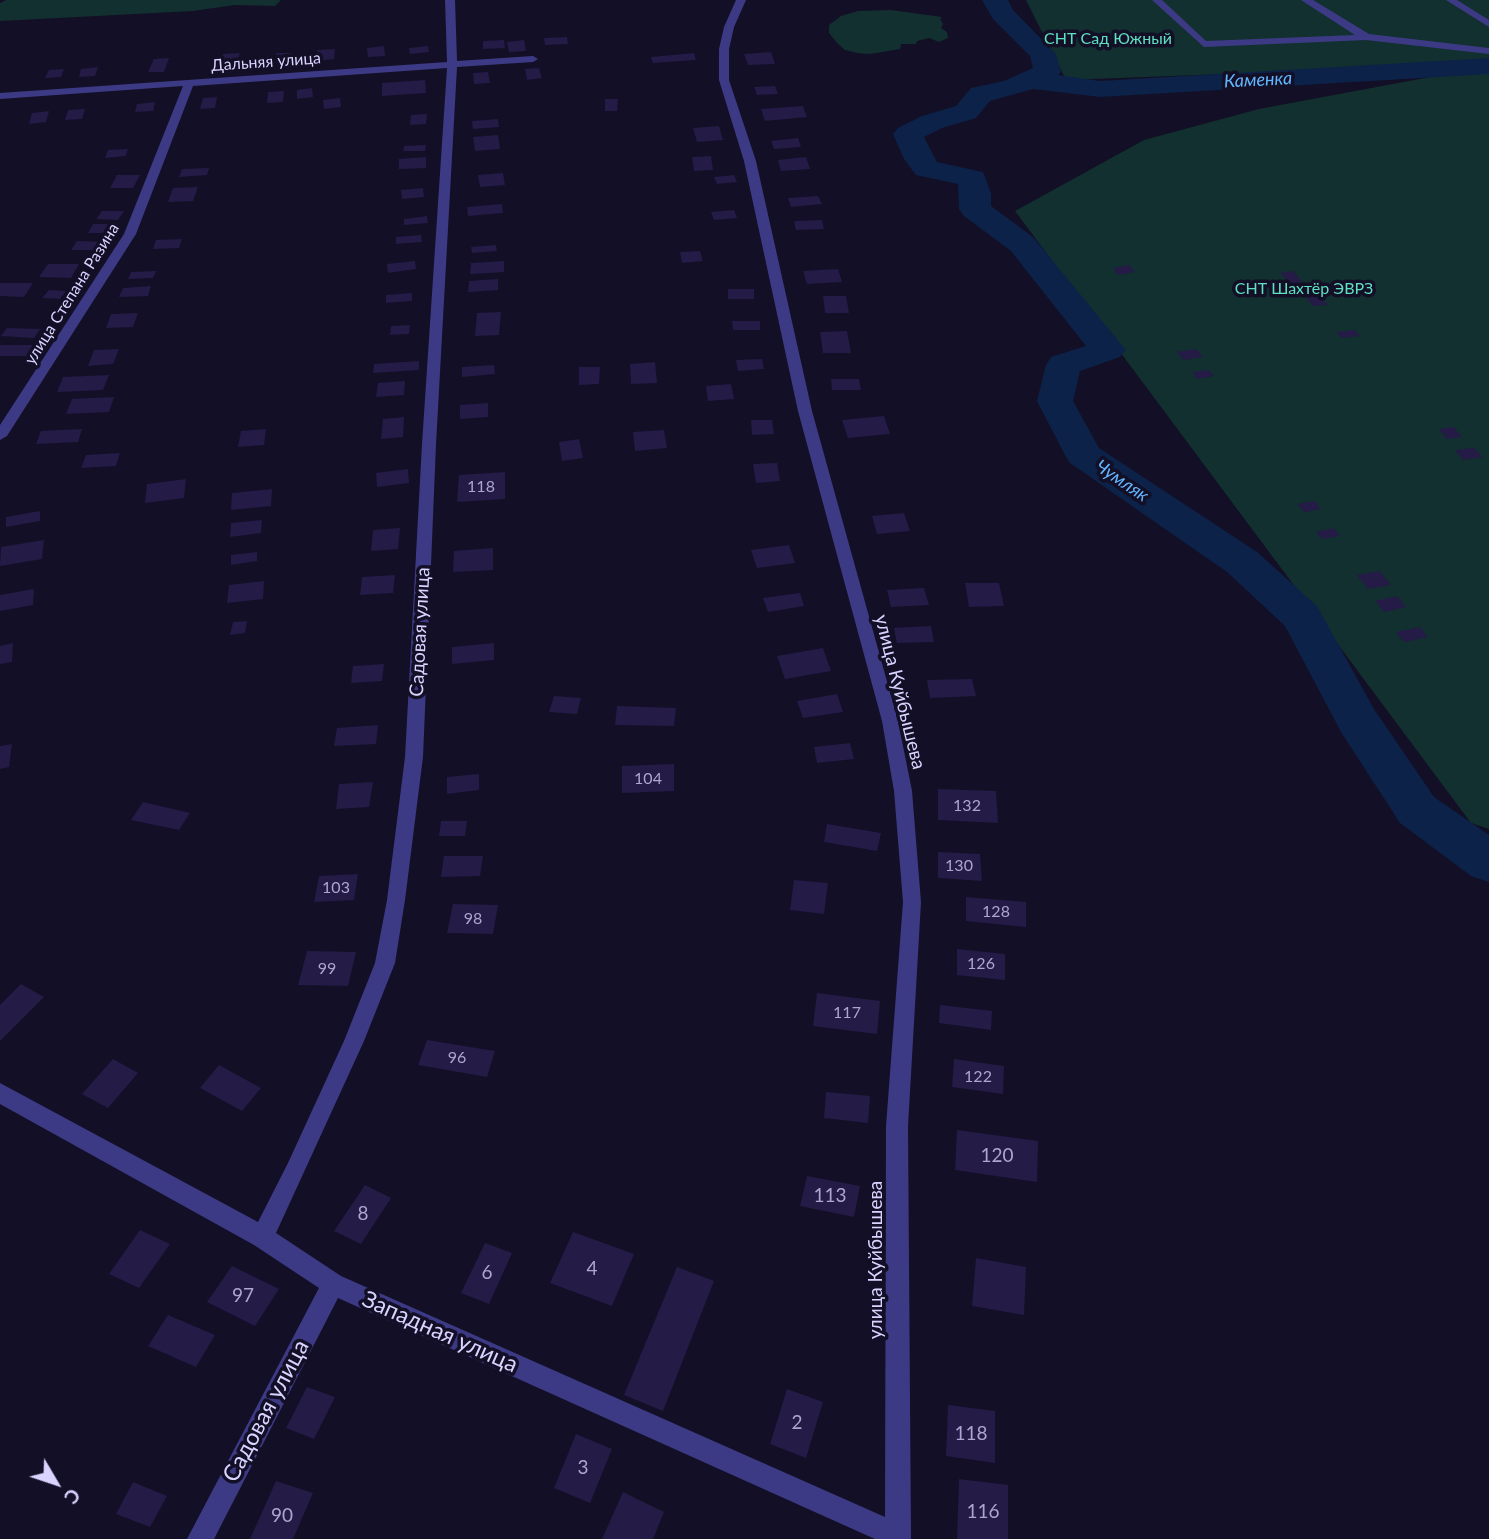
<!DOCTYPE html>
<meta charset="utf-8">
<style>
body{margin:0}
#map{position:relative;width:1489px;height:1539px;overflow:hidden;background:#130f26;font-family:Lato,sans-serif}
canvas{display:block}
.north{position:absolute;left:21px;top:1448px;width:70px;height:70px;-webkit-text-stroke:5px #130f26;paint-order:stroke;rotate:129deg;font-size:19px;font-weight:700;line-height:28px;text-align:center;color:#d9d4ff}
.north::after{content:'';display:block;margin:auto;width:24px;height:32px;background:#d9d4ff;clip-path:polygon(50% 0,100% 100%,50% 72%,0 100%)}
</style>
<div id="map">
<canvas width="1489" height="1539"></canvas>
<div class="north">С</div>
</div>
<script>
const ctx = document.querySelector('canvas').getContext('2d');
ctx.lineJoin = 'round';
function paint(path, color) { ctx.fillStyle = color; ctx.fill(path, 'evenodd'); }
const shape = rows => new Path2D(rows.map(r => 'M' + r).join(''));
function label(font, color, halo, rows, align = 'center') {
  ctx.font = font + ' Lato,sans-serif'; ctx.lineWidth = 7; ctx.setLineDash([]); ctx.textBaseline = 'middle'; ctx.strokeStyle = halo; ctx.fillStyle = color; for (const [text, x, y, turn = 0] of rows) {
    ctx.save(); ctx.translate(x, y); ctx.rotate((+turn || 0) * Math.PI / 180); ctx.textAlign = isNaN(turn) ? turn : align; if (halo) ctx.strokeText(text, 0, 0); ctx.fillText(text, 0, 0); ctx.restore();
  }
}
const green = shape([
 [6,0,281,0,275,6,235,5,193,11,0,21,0,3],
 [1026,0,1489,0,1489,64,1066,80],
 [858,11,891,10,942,17,940,19,943,24,941,28,947,32,948,38,939,42,929,38,917,41,916,44,901,44,900,49,870,54,857,53,845,50,837,43,829,33,829,25,841,16],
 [1489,66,1489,829,1471,823,1015,211,1144,140,1259,109]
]);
const river = shape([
 [982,0,1008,0,1013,10,1056,54,1061,72,1058,75,1100,81,1489,58,1489,74,1100,97,1033,89,990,101,976,118,942,128,924,137,937,162,983,172,991,193,991,206,1033,237,1126,350,1120,357,1080,371,1073,401,1099,448,1257,552,1317,606,1374,709,1434,797,1489,835,1489,882,1471,876,1400,823,1341,732,1285,626,1227,572,1070,463,1065,455,1037,401,1046,365,1051,357,1086,346,1011,251,964,216,959,209,958,184,916,175,904,159,893,134,898,128,922,116,956,106,971,88,1004,81,1033,68,1030,56,993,19,982,0]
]);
const building = shape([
 [567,37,568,44,545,45,544,38],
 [504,40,505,48,483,49,483,41],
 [524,40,526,51,509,52,507,42],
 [384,46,385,56,368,57,367,48],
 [428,46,429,52,410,54,409,48],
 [335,49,334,59,316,61,317,50],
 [771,52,775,64,748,65,744,54],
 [240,53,235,68,218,68,223,54],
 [276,53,292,53,290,62,274,63],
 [694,53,696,60,653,63,651,57],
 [169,58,164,72,148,72,154,59],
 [98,67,95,76,79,77,81,69],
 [539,68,542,78,527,80,525,69],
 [64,69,61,77,45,78,49,70],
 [488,72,490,83,474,84,473,73],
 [425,80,426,93,382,96,382,83],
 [775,86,778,94,757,95,754,87],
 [312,88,313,97,297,99,297,90],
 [284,91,283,102,267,103,268,92],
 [217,97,215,108,200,109,203,98],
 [340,98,341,107,324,109,323,100],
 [605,99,618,99,617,111,605,111],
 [155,102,153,111,135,112,137,104],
 [803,106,807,117,765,121,761,109],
 [85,109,82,119,65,120,68,110],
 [49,111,46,122,29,124,32,113],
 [427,114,426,124,410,125,411,115],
 [498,119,499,127,473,129,472,121],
 [719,126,723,140,697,142,693,128],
 [498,135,500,149,475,151,473,137],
 [798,138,801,147,774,149,771,141],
 [426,145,425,151,403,151,404,146],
 [128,149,126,156,105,158,108,150],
 [711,156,713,170,694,171,692,157],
 [426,157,426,168,399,169,399,159],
 [806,157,810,169,781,171,778,160],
 [209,168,207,175,179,177,182,169],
 [503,173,505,185,480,187,478,175],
 [117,175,140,175,133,188,110,188],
 [734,175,737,182,717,184,714,177],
 [198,187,193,201,168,202,173,188],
 [423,188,424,197,402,199,401,190],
 [818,196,822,204,791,207,788,198],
 [502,204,503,213,468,216,467,207],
 [734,210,737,218,714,220,711,212],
 [102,211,124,211,118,220,96,219],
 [427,216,428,223,404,225,404,219],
 [822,220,824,229,796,230,794,221],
 [93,224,119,224,114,233,88,233],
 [421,235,422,242,396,244,396,237],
 [182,239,179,248,153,249,156,240],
 [77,241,104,242,99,250,71,250],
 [496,245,497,251,472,253,471,247],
 [700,251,703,261,682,263,680,252],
 [415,261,416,269,388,273,387,264],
 [504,261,504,272,470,274,471,263],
 [48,264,79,264,71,278,39,277],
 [1129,265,1135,272,1118,275,1113,268],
 [838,269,842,282,807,284,803,271],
 [156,271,153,278,128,279,131,272],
 [1293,271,1302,281,1300,282,1290,284,1280,273],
 [498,279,498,290,468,292,469,281],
 [0,283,33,283,24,297,0,296],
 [151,286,148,296,119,297,123,288],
 [728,289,754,289,754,299,728,299],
 [49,290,66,291,60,299,42,298],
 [412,293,412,301,386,303,386,295],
 [1319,295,1328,305,1313,306,1305,296],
 [823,296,846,296,849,313,825,313],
 [501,312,499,335,475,336,477,313],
 [138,313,133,327,106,328,111,314],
 [732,321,760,321,760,330,733,330],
 [410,325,409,334,390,335,391,326],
 [7,328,40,329,34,338,1,336],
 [1355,330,1360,336,1341,338,1336,332],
 [847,331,851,353,823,353,820,332],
 [0,345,33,345,26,356,0,356],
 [119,349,113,364,88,366,94,350],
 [1197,349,1203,357,1183,360,1177,352],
 [762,359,764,369,738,371,736,360],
 [419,361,419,370,373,373,374,364],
 [655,362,657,383,631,384,630,364],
 [494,365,495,374,462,377,462,367],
 [579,367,600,367,599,384,579,385],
 [1209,370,1214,376,1197,379,1192,372],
 [109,375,103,390,57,392,63,377],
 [831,379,859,379,861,390,832,390],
 [405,381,404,395,376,397,378,383],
 [731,384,734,399,708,401,706,386],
 [114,397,109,412,66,414,72,399],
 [488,403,488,417,460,419,460,405],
 [884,416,890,434,848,438,842,420],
 [404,417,403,437,381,439,383,419],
 [751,420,772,420,774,434,752,435],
 [1454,427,1462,437,1447,439,1439,429],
 [82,429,78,442,36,444,41,431],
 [266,429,264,445,238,447,241,431],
 [664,430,667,448,635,451,633,432],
 [579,439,583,458,562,461,559,442],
 [1474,448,1483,457,1463,460,1455,450],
 [120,453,116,466,81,468,86,455],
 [777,463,780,481,756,483,753,464],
 [408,469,409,483,377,487,376,473],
 [505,472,505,499,457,502,459,475],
 [186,479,184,498,145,503,147,484],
 [272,489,271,506,231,510,232,493],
 [1314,501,1321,509,1304,512,1297,504],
 [40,511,40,521,6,527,6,517],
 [904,513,910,531,877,534,872,516],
 [262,520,261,533,230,537,231,523],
 [400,528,398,549,371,551,373,530],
 [1334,528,1340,536,1322,539,1316,532],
 [44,540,42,559,0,566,1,547],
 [789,545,795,563,757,568,751,550],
 [493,548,493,570,453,572,454,551],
 [257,552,257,561,231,565,231,555],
 [1380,571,1391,585,1368,589,1357,575],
 [395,575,393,593,360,595,362,577],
 [264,581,263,599,227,603,229,585],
 [965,583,999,583,1004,606,969,607],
 [924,588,929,605,891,607,887,590],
 [34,589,33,605,0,611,0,595],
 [800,593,804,606,768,612,763,598],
 [1397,596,1406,607,1384,612,1375,601],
 [247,621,245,633,230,635,233,622],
 [931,626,934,642,897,643,894,628],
 [1420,627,1428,637,1404,642,1396,632],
 [13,643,12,662,0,664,0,646],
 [494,643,494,660,452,664,452,647],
 [823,648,831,671,785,679,777,656],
 [384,664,382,681,351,683,353,666],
 [972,679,976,696,930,698,927,680],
 [837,694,843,712,803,718,797,701],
 [554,696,581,698,577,714,549,712],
 [617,706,676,708,674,726,615,725],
 [378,725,376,744,334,746,337,728],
 [850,743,854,759,817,763,814,747],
 [12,744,9,767,0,769,0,746],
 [674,764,674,791,622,793,622,766],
 [479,774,479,790,447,794,447,777],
 [373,782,369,807,336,809,339,784],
 [938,789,996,791,998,823,938,820],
 [143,802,190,813,179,830,131,820],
 [441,821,467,821,465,836,439,836],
 [827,824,881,833,877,851,824,842],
 [938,852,980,854,982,881,938,878],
 [444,856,483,856,480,876,441,877],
 [358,874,354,900,314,902,319,876],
 [794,880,828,883,824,914,790,910],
 [966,897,1026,902,1026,927,966,921],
 [453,904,498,905,493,934,447,933],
 [957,949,1005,954,1005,980,957,975],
 [307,951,356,952,348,986,298,985],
 [21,984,44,997,0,1041,0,1005],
 [817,993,880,1001,877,1034,813,1026],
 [940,1005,992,1011,991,1030,939,1023],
 [427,1040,495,1051,487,1077,418,1065],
 [113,1059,138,1073,108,1108,82,1094],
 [954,1059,1004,1066,1003,1094,952,1087],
 [219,1065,261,1088,242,1111,200,1088],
 [826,1092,870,1096,868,1123,824,1118],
 [957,1130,1038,1141,1037,1182,955,1170],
 [807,1176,860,1186,854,1217,800,1206],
 [365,1185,391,1198,361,1244,334,1231],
 [140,1230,170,1244,139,1288,109,1274],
 [573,1232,634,1254,612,1306,550,1283],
 [485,1243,512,1253,489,1304,461,1293],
 [976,1258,1026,1267,1024,1315,972,1306],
 [232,1266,279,1289,255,1326,207,1302],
 [677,1267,714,1281,663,1411,624,1395],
 [168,1315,215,1335,196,1367,148,1346],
 [307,1387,335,1397,314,1439,286,1428],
 [787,1389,823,1402,806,1458,770,1444],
 [948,1405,995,1411,995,1463,946,1456],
 [576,1434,612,1449,590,1503,554,1488],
 [959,1479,1008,1485,1008,1539,957,1539],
 [276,1481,313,1493,293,1539,250,1539],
 [133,1482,167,1496,150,1527,116,1514],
 [623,1492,664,1512,653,1539,602,1539]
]);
const minor = shape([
 [445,0,455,0,457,61,533,56,538,59,533,62,457,67,436,444,423,757,405,900,395,963,364,1041,276,1233,341,1276,885,1517,886,1126,903,902,894,791,882,721,798,411,744,161,719,80,719,49,724,27,736,0,746,0,734,27,729,49,729,80,756,161,812,411,898,721,912,791,921,902,908,1126,911,1539,875,1539,338,1298,214,1539,187,1539,319,1288,254,1245,0,1104,0,1083,258,1222,288,1163,344,1041,375,963,387,900,405,757,422,444,447,68,193,86,136,234,7,436,0,440,0,425,124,234,183,86,0,99,0,93,447,62,445,0],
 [1152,0,1162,0,1206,41,1355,35,1301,0,1313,0,1369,34,1489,48,1489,54,1366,40,1204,47,1152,0],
 [1446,0,1457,0,1489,20,1489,27,1446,0]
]);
const farParknames = [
 ["СНТ Сад Южный",1108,39],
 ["СНТ Шахтёр ЭВРЗ",1304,289]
];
const farStreetnames = [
 ["Дальняя улица",266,62,-4],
 ["улица Степана Разина",72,294,-58]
];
const numberNames = [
 ["118",481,487],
 ["104",648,779],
 ["132",967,806],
 ["130",959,866],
 ["103",336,888],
 ["128",996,912],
 ["98",473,919],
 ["126",981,964],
 ["99",327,969],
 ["117",847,1013],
 ["96",457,1058],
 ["122",978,1077]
];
const farWaternames = [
 ["Каменка",1258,80,-3],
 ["Чумляк",1122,481,34]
];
const streetNames = [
 ["Садовая улица",420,632,-87],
 ["улица Куйбышева",900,692,76],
 ["улица Куйбышева",876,1260,-90]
];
const nearNumbernames = [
 ["120",997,1156],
 ["113",830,1196],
 ["8",363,1214],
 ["4",592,1269],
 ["6",487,1273],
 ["97",243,1296],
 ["2",797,1423],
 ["118",971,1434],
 ["3",583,1468],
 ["116",983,1512],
 ["90",282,1516]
];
const nearStreetnames = [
 ["Западная улица",440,1332,24],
 ["Садовая улица",266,1411,-62]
];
paint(green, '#12302f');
paint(river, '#0c2248');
paint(building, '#241b47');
paint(minor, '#3d3a85');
label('16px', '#5fe0c0', '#130f26', farParknames);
label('16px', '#d9d4ff', '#130f26', farStreetnames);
label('16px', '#aca6d1', null, numberNames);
label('italic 18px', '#62b6ff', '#130f26', farWaternames);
label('19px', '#d9d4ff', '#130f26', streetNames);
label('19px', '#aca6d1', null, nearNumbernames);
label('23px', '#d9d4ff', '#130f26', nearStreetnames);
</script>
